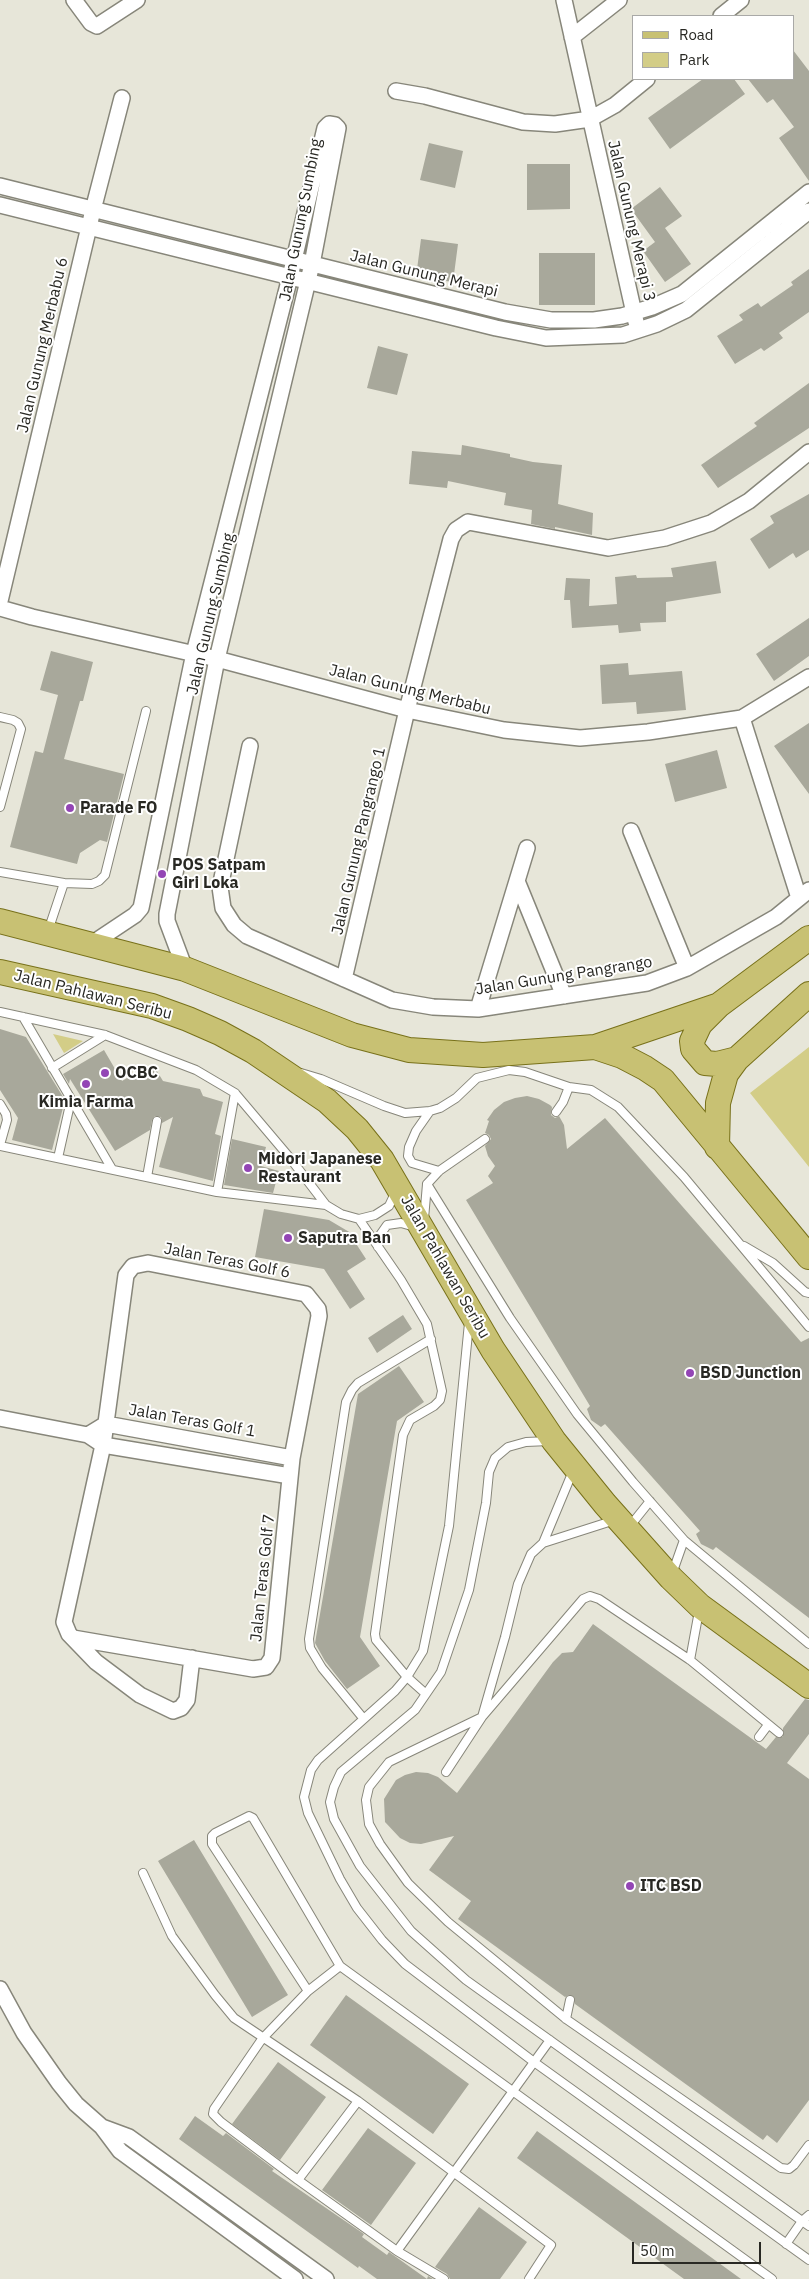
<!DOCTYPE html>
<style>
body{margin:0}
#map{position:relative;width:809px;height:2279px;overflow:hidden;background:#e7e6d9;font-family:"IBM Plex Sans",sans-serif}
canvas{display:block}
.legend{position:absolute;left:632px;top:15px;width:162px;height:65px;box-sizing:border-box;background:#fff;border:1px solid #a9a9a7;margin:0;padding:6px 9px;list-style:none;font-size:15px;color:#282823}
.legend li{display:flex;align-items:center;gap:10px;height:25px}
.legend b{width:25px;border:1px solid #a9a9a7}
.scale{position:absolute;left:632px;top:2242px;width:129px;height:22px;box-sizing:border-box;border:2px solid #282823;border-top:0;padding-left:6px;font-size:15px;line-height:18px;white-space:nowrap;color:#282823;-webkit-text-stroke:4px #fff;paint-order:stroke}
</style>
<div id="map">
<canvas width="809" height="2279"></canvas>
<ul class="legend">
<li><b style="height:6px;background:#c8c173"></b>Road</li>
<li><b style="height:14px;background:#d3cd87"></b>Park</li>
</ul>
<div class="scale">50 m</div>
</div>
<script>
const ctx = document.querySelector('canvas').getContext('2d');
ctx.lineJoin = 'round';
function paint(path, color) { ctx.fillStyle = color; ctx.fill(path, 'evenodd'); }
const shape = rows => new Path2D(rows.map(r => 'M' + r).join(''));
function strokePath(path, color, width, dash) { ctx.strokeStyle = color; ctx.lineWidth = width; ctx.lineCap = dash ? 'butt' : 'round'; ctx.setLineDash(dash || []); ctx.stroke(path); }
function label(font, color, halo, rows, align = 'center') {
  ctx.font = font + ' "IBM Plex Sans",sans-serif'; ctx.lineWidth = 4; ctx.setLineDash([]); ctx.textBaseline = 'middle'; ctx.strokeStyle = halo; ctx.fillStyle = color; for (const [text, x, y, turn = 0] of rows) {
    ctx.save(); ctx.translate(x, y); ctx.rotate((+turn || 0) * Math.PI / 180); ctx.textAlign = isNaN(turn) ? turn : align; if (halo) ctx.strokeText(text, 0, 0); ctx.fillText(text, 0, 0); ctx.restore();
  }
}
const green = shape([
 [53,1034,83,1041,64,1053],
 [809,1047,809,1167,750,1093]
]);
const building = shape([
 [793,50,809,71,809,181,779,138,794,127,773,99,767,103,748,79,793,79],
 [703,79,734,79,745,94,670,149,648,118],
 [429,143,463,151,455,188,420,180],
 [527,164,570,164,570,209,527,210],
 [660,187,682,216,665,228,691,264,665,282,643,251,655,242,631,209],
 [421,239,458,244,453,282,416,277],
 [539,253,595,253,595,305,539,305],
 [809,269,809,312,779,333,783,338,764,351,761,348,735,364,717,336,743,320,739,315,758,303,761,307,793,285,791,282],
 [378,346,408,354,397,395,367,388],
 [809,383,809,428,718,488,701,465,757,426,754,423],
 [462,445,510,454,510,457,533,462,562,465,558,504,593,513,592,535,555,527,555,529,531,524,532,510,504,505,506,493,448,481,447,488,409,484,412,451,461,455],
 [809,494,809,550,796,558,793,553,769,569,750,539,774,523,770,516],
 [716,561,721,593,666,602,666,622,640,623,641,631,619,633,618,625,572,628,570,600,564,600,566,578,590,579,589,606,617,604,615,577,636,575,637,578,673,577,671,568],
 [809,618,809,656,774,681,756,654],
 [51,651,93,662,83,701,80,701,64,759,124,774,107,842,100,840,80,853,77,864,10,847,35,751,43,753,58,695,40,690],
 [628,663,629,675,682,671,686,710,637,714,636,702,602,704,600,665],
 [809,723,809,794,774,746],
 [717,750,727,788,675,802,665,764],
 [0,1029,26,1037,65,1100,52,1150,12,1140,18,1118,0,1090],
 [104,1050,122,1081,144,1068,155,1068,163,1081,200,1089,203,1096,223,1102,215,1134,221,1136,213,1181,159,1167,173,1117,162,1123,161,1117,155,1116,152,1120,150,1130,115,1151,70,1079,69,1084,63,1074],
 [527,1096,539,1099,550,1105,552,1107,551,1115,555,1118,559,1116,564,1125,567,1149,605,1118,801,1342,809,1338,809,1618,716,1547,713,1550,701,1544,696,1534,700,1531,605,1424,601,1427,591,1420,587,1409,590,1406,466,1200,493,1183,488,1176,495,1166,488,1156,485,1146,491,1139,489,1135,485,1133,489,1121,487,1120,494,1110,504,1102,515,1098],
 [232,1139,266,1147,261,1166,279,1171,273,1193,224,1185],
 [264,1209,329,1220,356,1236,353,1239,366,1259,347,1271,365,1299,350,1309,324,1269,255,1257],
 [403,1315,412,1329,377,1353,368,1338],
 [399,1366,424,1402,397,1421,360,1637,380,1666,347,1689,325,1661,315,1643,358,1394],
 [593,1624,766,1749,776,1737,783,1737,783,1728,805,1699,809,1700,809,1734,787,1763,809,1779,809,2100,777,2143,767,2135,763,2140,575,2004,573,1996,569,1995,565,1997,458,1919,471,1901,429,1870,454,1836,421,1844,410,1843,400,1838,385,1822,384,1799,396,1780,405,1775,416,1772,428,1773,438,1777,457,1793,553,1662,562,1653,573,1652],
 [194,1840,288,1995,252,2017,158,1861],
 [346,1995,469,2084,433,2134,310,2045],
 [278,2062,326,2097,280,2160,232,2124],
 [195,2116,223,2136,226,2133,274,2169,272,2171,364,2234,362,2237,387,2255,389,2252,427,2279,428,2276,433,2279,377,2279,359,2266,358,2268,179,2139],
 [368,2128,416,2163,371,2225,322,2190],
 [537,2131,741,2279,684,2279,517,2158],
 [479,2207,527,2242,500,2279,450,2279,447,2274,435,2267]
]);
const lane = shape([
 [0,717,13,720,18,723,21,729,0,807],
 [0,872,64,883,48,931],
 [64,883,92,884,99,881,105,875,146,711],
 [0,1012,105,1035,196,1070,235,1093,290,1158,326,1205,341,1214,359,1219,375,1215,389,1206,396,1191],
 [23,1017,112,1169],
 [52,1068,105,1035],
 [301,1073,321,1079,384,1106,405,1113,430,1111,440,1108,456,1098,477,1078,509,1070,525,1072,569,1087],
 [0,1104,6,1114,7,1120,0,1145],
 [430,1111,416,1131,409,1147,408,1156,412,1163,439,1171],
 [556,1112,563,1102,569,1087,591,1090,618,1107,684,1177,809,1327],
 [485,1139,439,1171,427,1184,510,1318,577,1414,633,1482,684,1540,809,1644],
 [0,1146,217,1192,326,1205],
 [58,1158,71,1100],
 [147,1177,157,1121],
 [217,1192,235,1093],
 [359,1219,401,1280,427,1324,442,1391,440,1400,434,1406,410,1420,403,1435,375,1634,376,1640,407,1677,426,1694],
 [424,1219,427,1184],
 [744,1246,773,1263,805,1292,809,1293],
 [378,1247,380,1235,387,1225,401,1223,415,1227],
 [469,1323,449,1526,423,1651,407,1677,395,1691,318,1760,311,1770,304,1797,308,1813,340,1879,357,1908,382,1940,405,1964,534,2062,809,2260],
 [549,1441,526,1442,508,1447,495,1458,489,1472,486,1503,469,1590,441,1672,415,1710,341,1772,334,1787,330,1802,334,1819,360,1866,411,1931,466,1980,809,2226],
 [615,1520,543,1543,531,1554,518,1584,505,1637,482,1717,389,1762,369,1787,366,1800,369,1824,380,1844,408,1883,448,1922,566,2019,781,2168,789,2169,794,2165,809,2145],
 [630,1526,650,1501],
 [543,1543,573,1471],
 [672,1574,684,1540],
 [690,1660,699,1611],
 [363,1718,322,1668,310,1648,309,1639,346,1402,352,1390,358,1383,431,1339],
 [759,1737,768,1725],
 [446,1772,482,1717,583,1599,590,1596,599,1599,690,1660,779,1733],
 [143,1873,172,1936,215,1995,234,2018,358,2101,551,2245,529,2279],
 [340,1966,308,1991,262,2039,214,2109,213,2114,221,2122,298,2180,397,2251,444,2279],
 [308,1991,212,1844,212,1836,215,1833,249,1816,253,1818,340,1966,772,2279],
 [566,2019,570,2000],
 [298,2180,358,2101],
 [786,2244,802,2221,809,2215],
 [397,2251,550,2040]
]);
const street = shape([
 [74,0,91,23,97,26,137,0],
 [564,0,636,322],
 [721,16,741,0],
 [572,37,619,0],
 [396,91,425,96,523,122,555,124,590,119,615,105,647,79],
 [0,186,505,312,551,320,594,320,622,316,652,307,682,294,809,192],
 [0,205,496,328,546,338,623,335,657,324,686,310,809,211],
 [0,601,93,210,122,98],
 [0,608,32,617,217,659,407,710,504,730,580,738,648,732,742,718,809,677],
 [742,718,799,898],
 [250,746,220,887,223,908,234,925,247,936,392,1000,433,1007,478,1009,647,983,687,968,776,917,809,890],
 [631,831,687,968],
 [517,881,564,996],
 [93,943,135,915,141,908,194,653,290,277,325,128,329,124,335,125,338,128,312,264,217,659,167,914,167,921,185,969],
 [344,979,407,710,451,539,456,530,468,522,608,548,665,538,711,523,749,501,809,452],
 [478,1009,527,848],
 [0,1418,88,1435],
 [290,1476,103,1445,88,1435,106,1424,292,1458],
 [73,1638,253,1669,266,1667,272,1658,292,1458,319,1316,318,1309,306,1294,148,1263,133,1266,126,1275,103,1445,64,1622,69,1634,96,1662,140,1695,173,1711,181,1708,187,1700,192,1658],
 [0,1989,24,2033,59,2083,76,2104,102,2127,120,2151,295,2279],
 [102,2127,129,2137,326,2279]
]);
const primary = shape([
 [0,921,185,969,352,1035,409,1050,483,1055,595,1047,622,1056,645,1068,663,1080,809,1257],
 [0,972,152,1006,188,1019,220,1033,253,1051,327,1101,357,1129,382,1160,493,1350,554,1441,605,1504,671,1578,700,1606,809,1686],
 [718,1006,700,1024,692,1041,693,1049,705,1063,717,1064,737,1059],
 [595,1047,719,1005,809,938],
 [717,1147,718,1103,726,1074,737,1059,809,994]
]);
const markers = [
 [70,808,5,"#9345b5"],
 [162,874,5,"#9345b5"],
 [105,1073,5,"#9345b5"],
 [86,1084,5,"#9345b5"],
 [248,1168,5,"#9345b5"],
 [288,1238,5,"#9345b5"],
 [690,1373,5,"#9345b5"],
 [630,1886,5,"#9345b5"]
];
const streetNames = [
 ["Jalan Gunung Sumbing",301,220,-79],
 ["Jalan Gunung Merapi 3",631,221,77],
 ["Jalan Gunung Merapi",424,274,14],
 ["Jalan Gunung Merbabu 6",43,345,-77],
 ["Jalan Gunung Sumbing",211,614,-77],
 ["Jalan Gunung Merbabu",410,690,14],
 ["Jalan Gunung Pangrango 1",359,841,-77],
 ["Jalan Gunung Pangrango",564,976,-9],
 ["Jalan Pahlawan Seribu",93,995,14],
 ["Jalan Teras Golf 6",227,1261,11],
 ["Jalan Pahlawan Seribu",445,1267,60],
 ["Jalan Teras Golf 1",192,1421,10],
 ["Jalan Teras Golf 7",263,1578,-84]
];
const poiNames = [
 ["Parade FO",80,808],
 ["POS Satpam",172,865],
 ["Giri Loka",172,883],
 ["OCBC",115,1073],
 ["Kimia Farma",86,1102,"center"],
 ["Midori Japanese",258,1159],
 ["Restaurant",258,1177],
 ["Saputra Ban",298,1238],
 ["BSD Junction",700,1373],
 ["ITC BSD",640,1886]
];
paint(green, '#d3cd87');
paint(building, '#a8a89b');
strokePath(lane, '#87867a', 10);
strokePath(street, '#87867a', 18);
strokePath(primary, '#78711a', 26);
strokePath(lane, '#fff', 8);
strokePath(street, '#fff', 15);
strokePath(primary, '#c8c173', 24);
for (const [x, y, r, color] of markers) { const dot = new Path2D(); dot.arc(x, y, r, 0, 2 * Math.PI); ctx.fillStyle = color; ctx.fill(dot); strokePath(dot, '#fff', 2); }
label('16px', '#282823', '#fff', streetNames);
label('bold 16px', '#282823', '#fff', poiNames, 'left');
</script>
